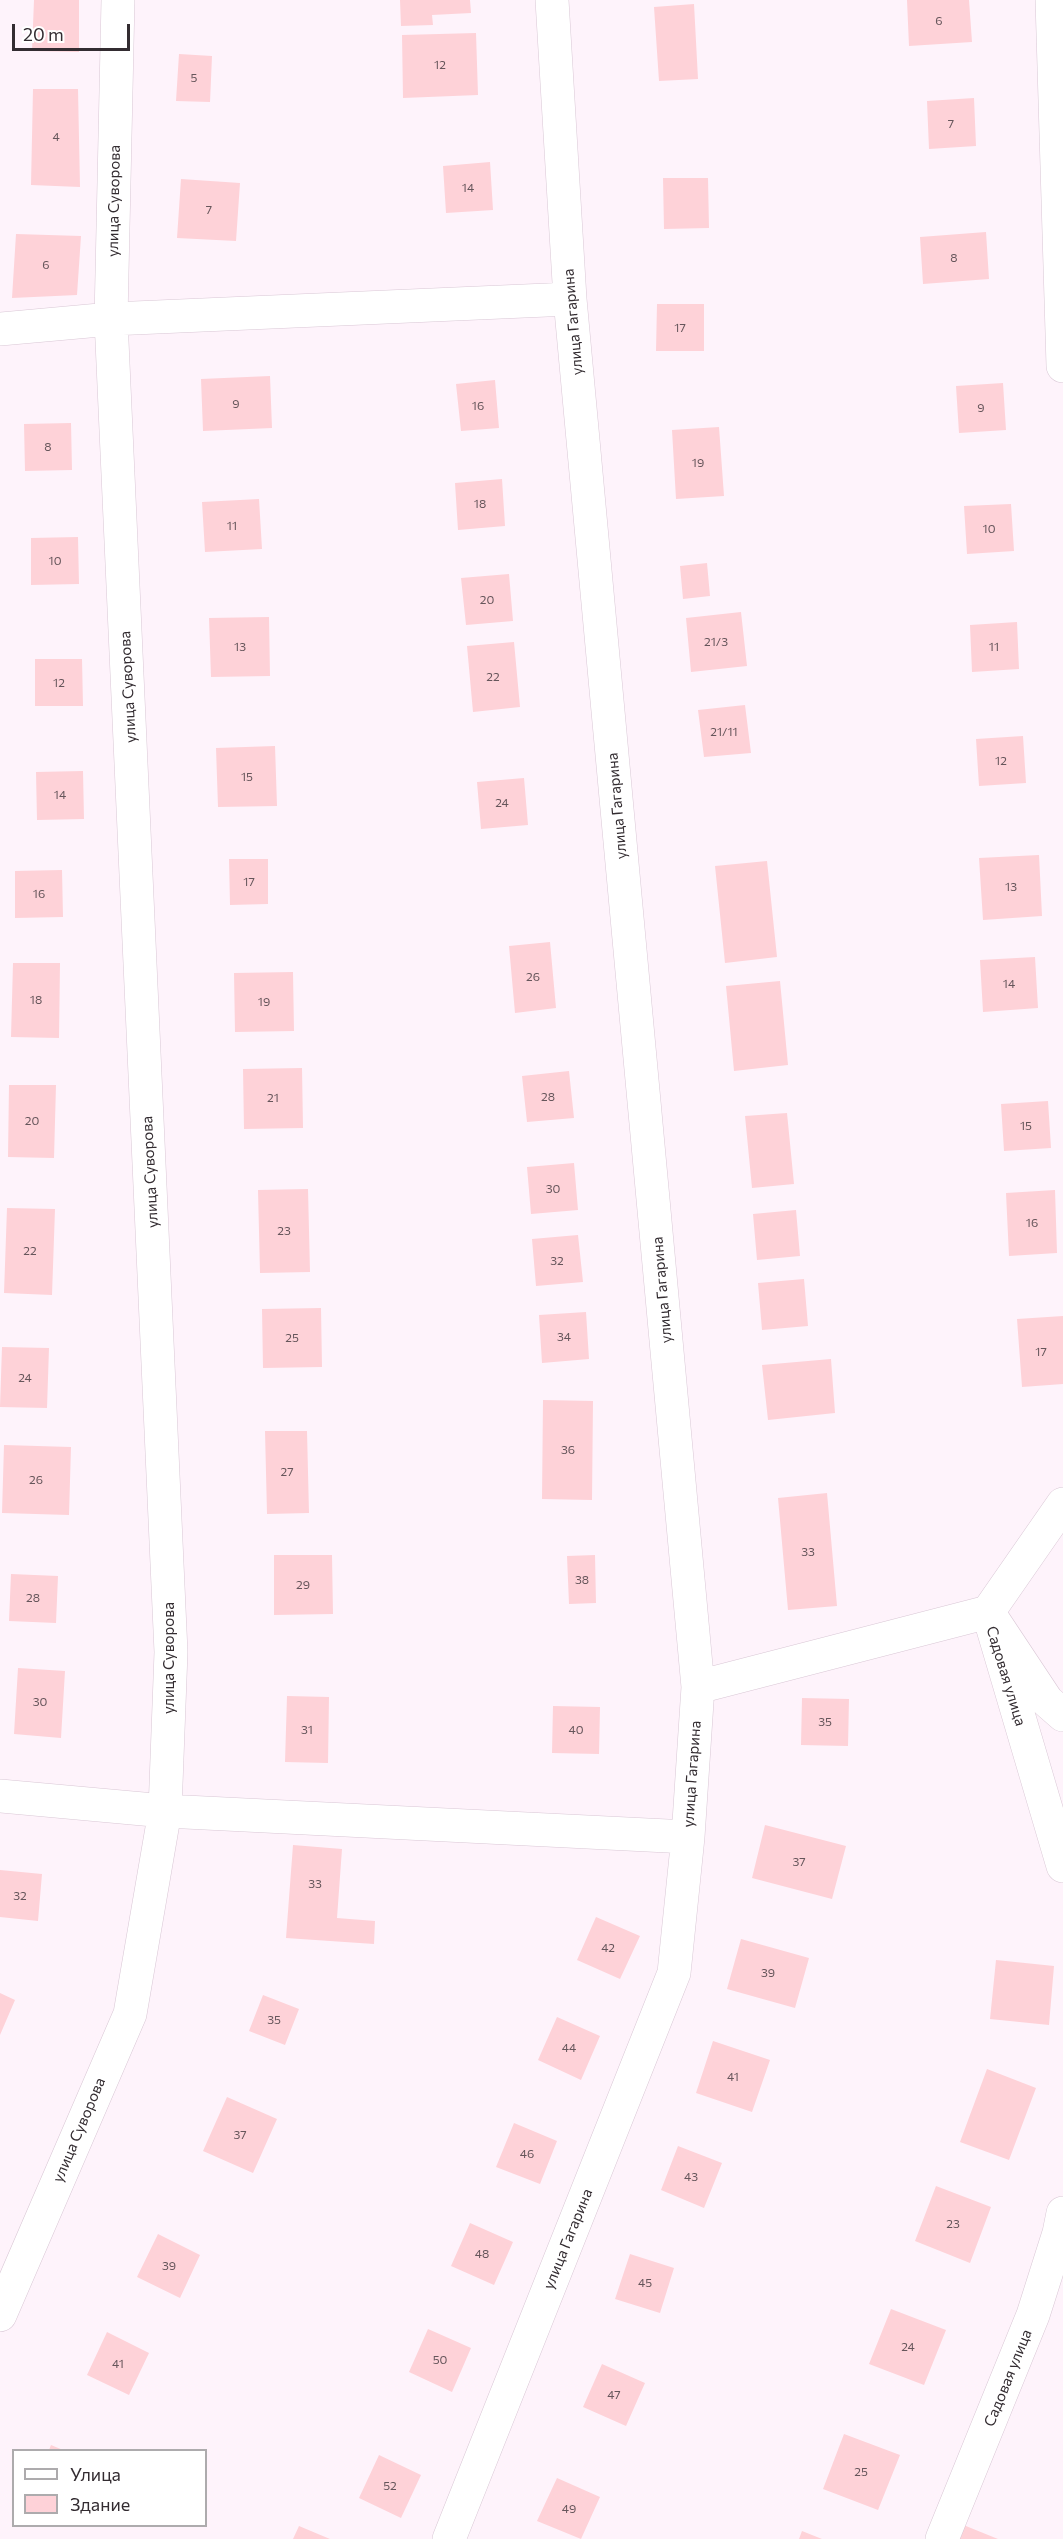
<!DOCTYPE html>
<meta charset="utf-8">
<style>
body{margin:0}
#map{position:relative;width:1063px;height:2539px;overflow:hidden;background:#fef3fb;font-family:Commissioner,sans-serif}
canvas{display:block}
.legend{position:absolute;left:12px;top:2449px;width:195px;height:78px;box-sizing:border-box;background:#fff;border:2px solid #adabad;margin:0;padding:8px 10px;list-style:none;font-size:18px;color:#332c31}
.legend li{display:flex;align-items:center;gap:12px;height:30px}
.legend b{width:30px;border:2px solid #adabad}
.scale{position:absolute;left:12px;top:24px;width:118px;height:27px;box-sizing:border-box;border:3px solid #332c31;border-top:0;padding-left:8px;font-size:18px;line-height:21px;white-space:nowrap;color:#332c31;-webkit-text-stroke:4px #fff;paint-order:stroke}
</style>
<div id="map">
<canvas width="1063" height="2539"></canvas>
<ul class="legend">
<li><b style="height:8px;background:#fff"></b>Улица</li>
<li><b style="height:16px;background:#fed2d8"></b>Здание</li>
</ul>
<div class="scale">20 m</div>
</div>
<script>
const ctx = document.querySelector('canvas').getContext('2d');
ctx.lineJoin = 'round';
function paint(path, color) { ctx.fillStyle = color; ctx.fill(path, 'evenodd'); }
const shape = rows => new Path2D(rows.map(r => 'M' + r).join(''));
function strokePath(path, color, width, dash) { ctx.strokeStyle = color; ctx.lineWidth = width; ctx.lineCap = dash ? 'butt' : 'round'; ctx.setLineDash(dash || []); ctx.stroke(path); }
function label(font, color, halo, rows, align = 'center') {
  ctx.font = font + ' Commissioner,sans-serif'; ctx.lineWidth = 4.5; ctx.setLineDash([]); ctx.textBaseline = 'middle'; ctx.strokeStyle = halo; ctx.fillStyle = color; for (const [text, x, y, turn = 0] of rows) {
    ctx.save(); ctx.translate(x, y); ctx.rotate((+turn || 0) * Math.PI / 180); ctx.textAlign = isNaN(turn) ? turn : align; if (halo) ctx.strokeText(text, 0, 0); ctx.fillText(text, 0, 0); ctx.restore();
  }
}
const building = shape([
 [34,0,79,0,79,52,32,51],
 [400,0,470,0,471,13,432,15,433,25,401,26],
 [907,0,969,0,972,42,909,46],
 [694,4,698,79,659,81,654,7],
 [476,33,478,95,403,98,402,35],
 [179,54,212,56,210,102,176,101],
 [33,89,78,89,80,187,31,185],
 [974,98,976,146,929,149,927,101],
 [490,162,493,210,446,213,443,166],
 [663,178,708,178,709,228,664,229],
 [181,179,240,183,236,241,177,238],
 [986,232,989,279,923,284,920,237],
 [16,234,81,236,77,295,12,298],
 [657,304,704,304,704,351,656,351],
 [270,376,272,428,203,431,201,379],
 [495,380,499,428,461,431,456,384],
 [1003,383,1006,430,959,433,956,386],
 [71,423,72,470,25,471,24,424],
 [719,427,724,496,676,499,672,430],
 [502,479,505,526,458,530,455,483],
 [259,499,262,549,205,552,202,502],
 [1011,504,1014,551,967,554,964,506],
 [78,537,79,584,31,585,31,538],
 [707,563,710,596,683,599,680,566],
 [509,574,513,621,466,625,461,578],
 [741,612,747,666,691,672,686,618],
 [269,617,270,676,211,677,209,618],
 [1017,622,1019,669,972,672,970,625],
 [514,642,520,707,473,712,467,646],
 [35,659,82,659,83,706,35,706],
 [745,705,751,753,704,757,698,710],
 [1023,736,1026,783,979,786,976,739],
 [275,746,277,806,218,807,216,748],
 [83,771,84,819,37,820,36,772],
 [524,778,528,825,481,829,477,782],
 [1039,855,1042,916,983,920,979,858],
 [229,859,268,859,268,904,230,905],
 [767,861,777,957,725,963,715,866],
 [62,870,63,917,15,918,15,871],
 [550,942,556,1008,515,1013,509,946],
 [1035,957,1038,1008,983,1012,980,960],
 [13,963,60,963,59,1038,11,1037],
 [293,972,294,1031,235,1032,234,973],
 [780,981,788,1065,734,1071,726,986],
 [302,1068,303,1128,244,1129,243,1069],
 [569,1071,574,1118,527,1122,522,1076],
 [9,1085,56,1085,54,1158,8,1157],
 [1048,1101,1051,1148,1004,1151,1001,1104],
 [787,1113,794,1184,752,1188,745,1116],
 [574,1163,578,1210,531,1214,527,1167],
 [308,1189,310,1272,260,1273,258,1190],
 [1055,1190,1057,1253,1009,1256,1006,1193],
 [7,1208,55,1209,52,1295,4,1293],
 [796,1210,800,1256,757,1260,753,1214],
 [578,1235,583,1282,536,1286,532,1239],
 [804,1279,808,1326,762,1330,758,1283],
 [321,1308,322,1367,263,1368,262,1309],
 [586,1312,589,1359,542,1363,539,1315],
 [1063,1316,1063,1384,1022,1387,1017,1319],
 [2,1347,49,1348,47,1408,0,1407],
 [831,1359,835,1413,768,1420,762,1365],
 [543,1400,593,1401,592,1500,542,1499],
 [265,1431,307,1431,309,1513,267,1514],
 [4,1445,71,1447,69,1515,2,1513],
 [827,1493,837,1606,788,1610,778,1498],
 [274,1555,332,1555,333,1614,274,1615],
 [595,1555,596,1603,569,1604,567,1556],
 [11,1574,58,1576,56,1623,9,1621],
 [18,1668,65,1671,61,1738,14,1734],
 [287,1696,329,1697,328,1763,285,1762],
 [802,1698,849,1699,848,1746,801,1745],
 [553,1706,600,1707,599,1754,552,1753],
 [765,1825,846,1846,832,1899,752,1878],
 [293,1845,342,1849,337,1918,375,1921,374,1944,286,1938],
 [0,1870,42,1874,38,1921,0,1917],
 [596,1917,640,1936,620,1979,577,1960],
 [741,1939,809,1958,795,2008,727,1989],
 [996,1960,1054,1966,1049,2025,990,2019],
 [0,1993,15,2000,0,2035],
 [263,1995,299,2009,285,2045,249,2031],
 [557,2017,600,2036,581,2080,538,2060],
 [713,2041,770,2060,752,2112,696,2093],
 [987,2069,1036,2088,1009,2160,960,2142],
 [227,2097,277,2119,253,2173,203,2151],
 [514,2123,557,2141,540,2184,496,2167],
 [678,2146,722,2163,704,2208,661,2190],
 [936,2186,991,2207,970,2263,915,2241],
 [470,2223,513,2242,494,2285,451,2266],
 [158,2234,200,2255,180,2298,137,2277],
 [630,2254,674,2268,660,2313,615,2299],
 [891,2309,946,2330,924,2385,869,2364],
 [428,2329,471,2348,452,2392,409,2372],
 [107,2332,149,2353,129,2395,87,2375],
 [602,2364,645,2383,626,2426,583,2407],
 [844,2434,900,2455,878,2510,823,2489],
 [51,2445,63,2450,49,2450],
 [379,2455,421,2475,401,2518,359,2498],
 [557,2478,600,2497,581,2539,537,2521],
 [961,2524,998,2539,956,2539],
 [299,2526,330,2539,293,2539],
 [802,2531,822,2539,799,2539]
]);
const street = shape([
 [1052,0,1063,366],
 [0,329,111,319,570,299],
 [1063,1504,988,1612,1063,1866],
 [698,1687,988,1612,1047,1701,1063,1715],
 [0,1796,165,1811,688,1837],
 [0,2315,130,2014,165,1811,171,1652,111,319,118,0],
 [449,2539,674,1973,688,1837,698,1687,570,299,552,0],
 [942,2539,1033,2315,1059,2233,1063,2213]
]);
const numberNames = [
 ["6",939,21],
 ["12",440,65],
 ["5",194,78],
 ["7",951,124],
 ["4",56,137],
 ["14",468,188],
 ["7",209,210],
 ["8",954,258],
 ["6",46,265],
 ["17",680,328],
 ["9",236,404],
 ["16",478,406],
 ["9",981,408],
 ["8",48,447],
 ["19",698,463],
 ["18",480,504],
 ["11",232,526],
 ["10",989,529],
 ["10",55,561],
 ["20",487,600],
 ["21/3",716,642],
 ["13",240,647],
 ["11",994,647],
 ["22",493,677],
 ["12",59,683],
 ["21/11",724,732],
 ["12",1001,761],
 ["15",247,777],
 ["14",60,795],
 ["24",502,803],
 ["17",249,882],
 ["13",1011,887],
 ["16",39,894],
 ["26",533,977],
 ["14",1009,984],
 ["18",36,1000],
 ["19",264,1002],
 ["28",548,1097],
 ["21",273,1098],
 ["20",32,1121],
 ["15",1026,1126],
 ["30",553,1189],
 ["16",1032,1223],
 ["23",284,1231],
 ["22",30,1251],
 ["32",557,1261],
 ["34",564,1337],
 ["25",292,1338],
 ["17",1041,1352],
 ["24",25,1378],
 ["36",568,1450],
 ["27",287,1472],
 ["26",36,1480],
 ["33",808,1552],
 ["38",582,1580],
 ["29",303,1585],
 ["28",33,1598],
 ["30",40,1702],
 ["35",825,1722],
 ["31",307,1730],
 ["40",576,1730],
 ["37",799,1862],
 ["33",315,1884],
 ["32",20,1896],
 ["42",608,1948],
 ["39",768,1973],
 ["35",274,2020],
 ["44",569,2048],
 ["41",733,2077],
 ["37",240,2135],
 ["46",527,2154],
 ["43",691,2177],
 ["23",953,2224],
 ["48",482,2254],
 ["39",169,2266],
 ["45",645,2283],
 ["24",908,2347],
 ["50",440,2360],
 ["41",118,2364],
 ["47",614,2395],
 ["25",861,2472],
 ["52",390,2486],
 ["49",569,2509]
];
const streetNames = [
 ["улица Суворова",114,201,-89],
 ["улица Гагарина",573,322,-95],
 ["улица Суворова",128,687,-93],
 ["улица Гагарина",617,806,-95],
 ["улица Суворова",150,1172,-93],
 ["улица Гагарина",662,1290,-95],
 ["улица Суворова",169,1658,-90],
 ["Садовая улица",1006,1676,73],
 ["улица Гагарина",692,1774,-86],
 ["улица Суворова",79,2130,-67],
 ["улица Гагарина",568,2239,-68],
 ["Садовая улица",1008,2378,-68]
];
paint(building, '#fed2d8');
strokePath(street, '#d9c7d5', 34);
strokePath(street, '#fff', 33);
label('12px', '#66565b', null, numberNames);
label('15px', '#332c31', '#fff', streetNames);
</script>
